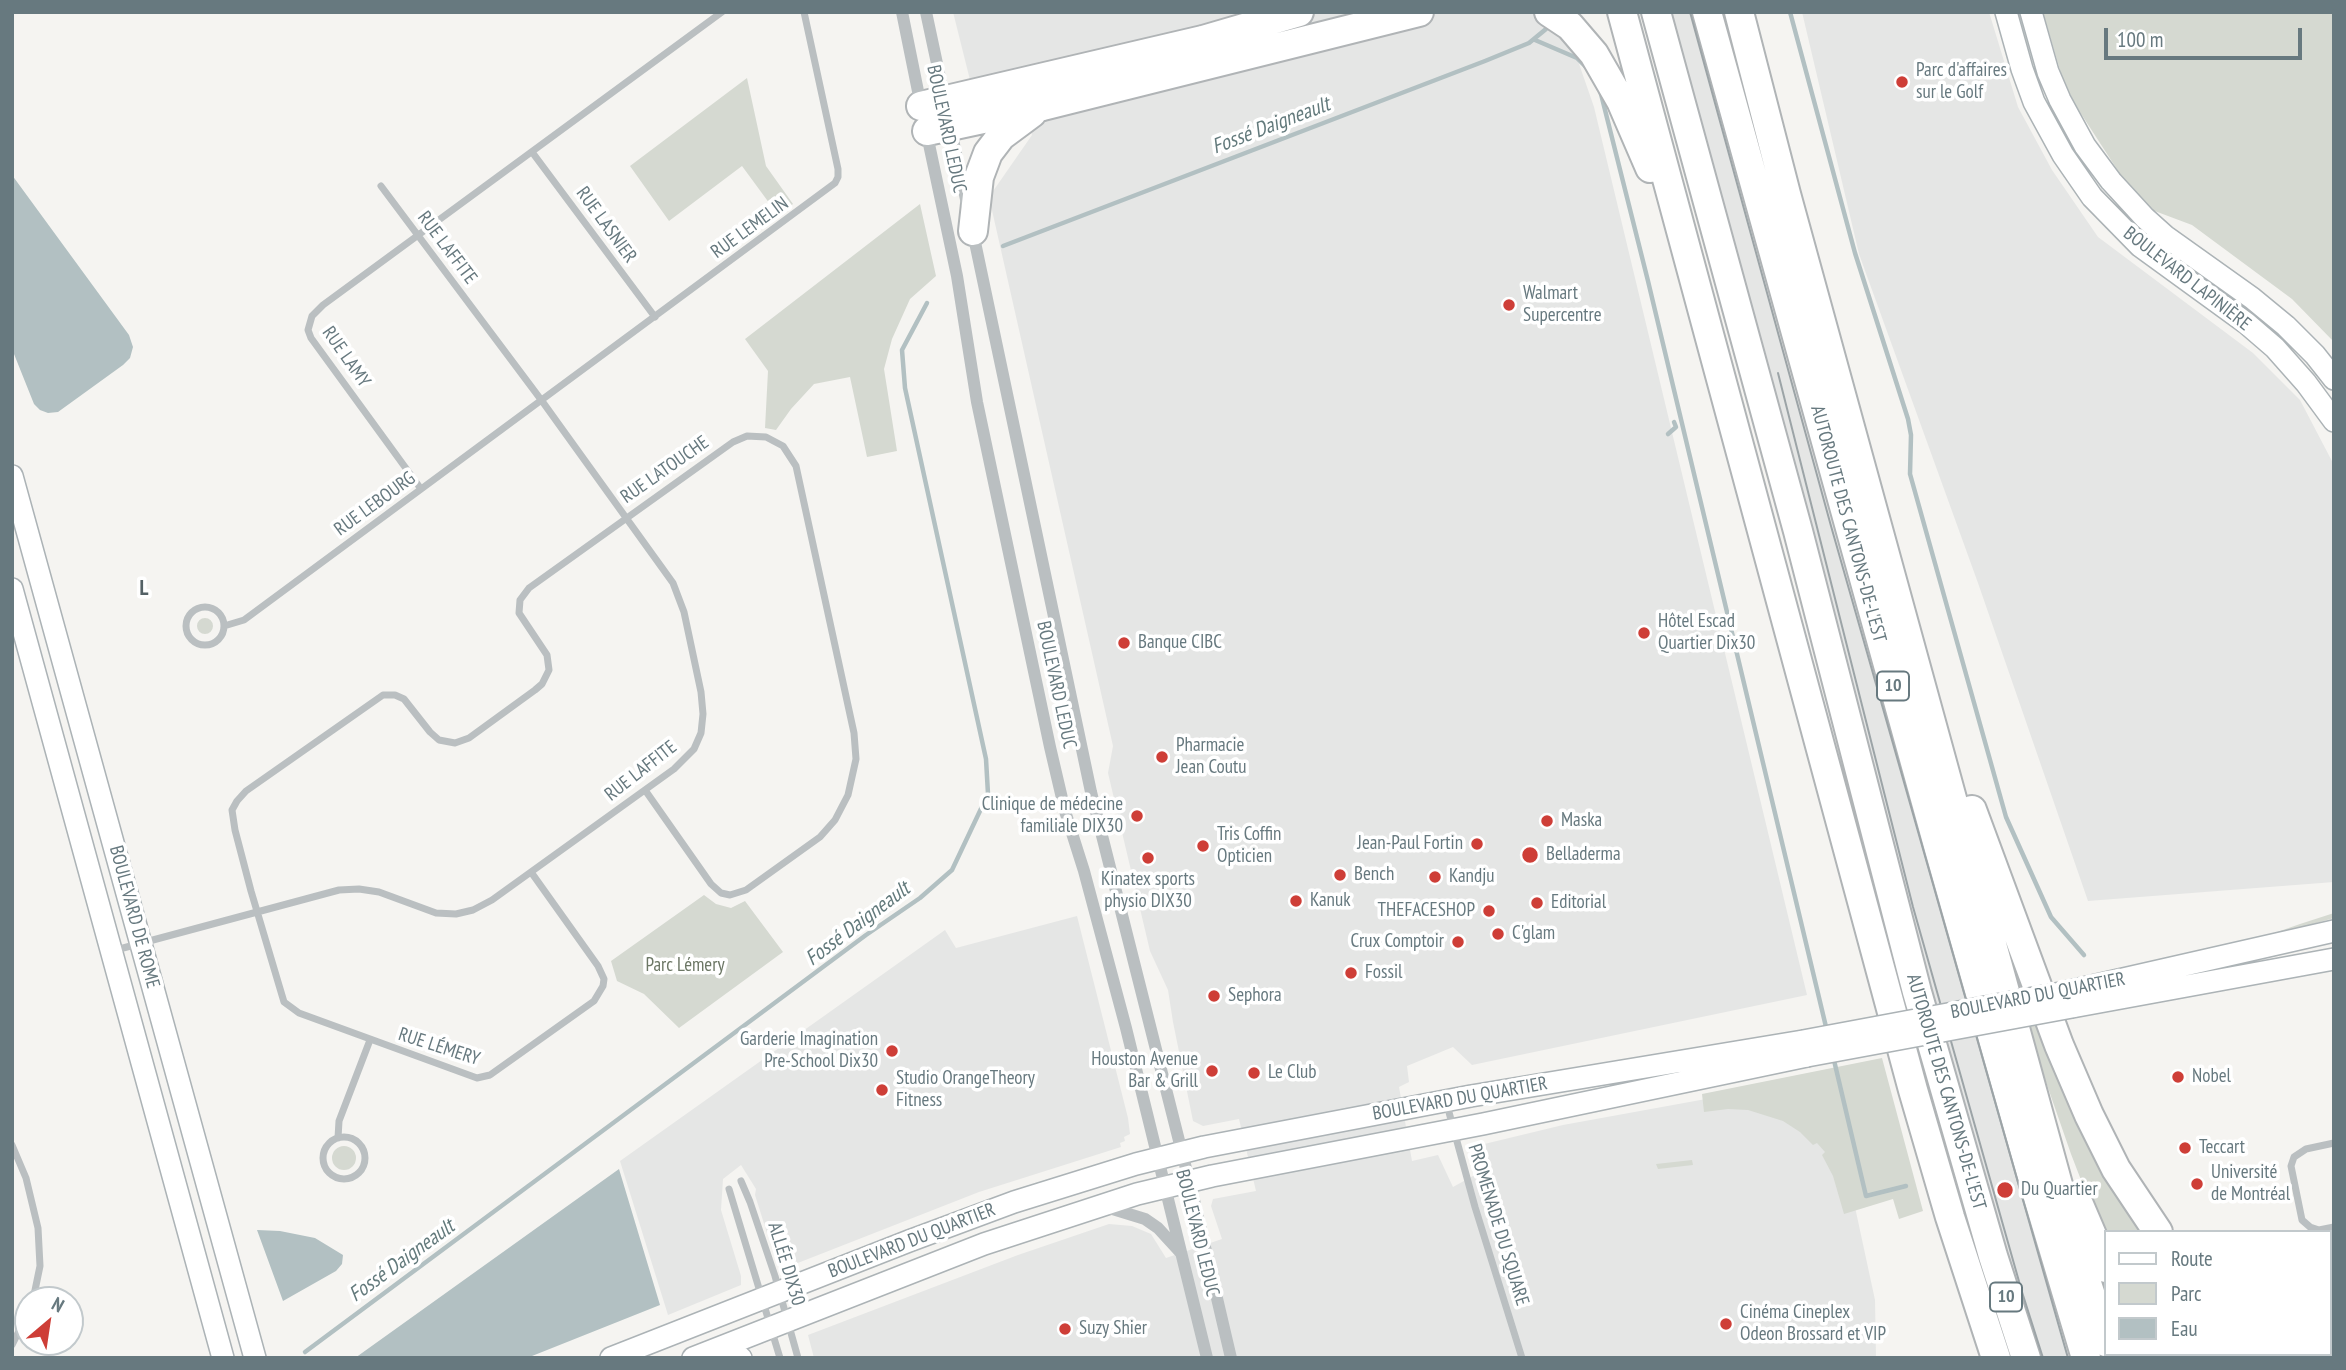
<!DOCTYPE html>
<meta charset="utf-8">
<style>
body{margin:0}
#map{position:relative;width:2346px;height:1370px;overflow:hidden;background:#f5f4f1;font-family:"PT Sans Narrow",sans-serif}
canvas{display:block}
.frame{position:absolute;inset:0;border:14px solid #67797f;pointer-events:none}
.legend{position:absolute;left:2104px;top:1230px;width:228px;height:126px;box-sizing:border-box;background:#fff;border:2px solid #c2c9cc;margin:0;padding:9px 12px;list-style:none;font-size:21px;color:#67797f}
.legend li{display:flex;align-items:center;gap:14px;height:35px}
.legend b{width:35px;border:2px solid #c2c9cc}
.north{position:absolute;left:14px;top:1286px;width:70px;height:70px;box-sizing:border-box;background:#fff;border:2px solid #c2c9cc;border-radius:50%;rotate:29deg;font-size:19px;font-weight:700;line-height:28px;text-align:center;color:#67797f}
.north::after{content:'';display:block;margin:auto;width:24px;height:32px;background:#ce3e37;clip-path:polygon(50% 0,100% 100%,50% 72%,0 100%)}
.scale{position:absolute;left:2104px;top:28px;width:198px;height:32px;box-sizing:border-box;border:4px solid #67797f;border-top:0;padding-left:9px;font-size:21px;line-height:24px;white-space:nowrap;color:#67797f;-webkit-text-stroke:5px #fff;paint-order:stroke}
</style>
<div id="map">
<canvas width="2346" height="1370"></canvas>
<div class="frame"></div>
<ul class="legend">
<li><b style="height:9px;background:#fff"></b>Route</li>
<li><b style="height:19px;background:#d5d9d1"></b>Parc</li>
<li><b style="height:19px;background:#b2c0c2"></b>Eau</li>
</ul>
<div class="north">N</div>
<div class="scale">100 m</div>
</div>
<script>
const ctx = document.querySelector('canvas').getContext('2d');
ctx.lineJoin = 'round';
function paint(path, color) { ctx.fillStyle = color; ctx.fill(path, 'evenodd'); }
const shape = rows => new Path2D(rows.map(r => 'M' + r).join(''));
function strokePath(path, color, width, dash) { ctx.strokeStyle = color; ctx.lineWidth = width; ctx.lineCap = dash ? 'butt' : 'round'; ctx.setLineDash(dash || []); ctx.stroke(path); }
function label(font, color, halo, rows, align = 'center') {
  ctx.font = font + ' "PT Sans Narrow",sans-serif'; ctx.lineWidth = 7; ctx.setLineDash([]); ctx.textBaseline = 'middle'; ctx.strokeStyle = halo; ctx.fillStyle = color; for (const [text, x, y, turn = 0] of rows) {
    ctx.save(); ctx.translate(x, y); ctx.rotate((+turn || 0) * Math.PI / 180); ctx.textAlign = isNaN(turn) ? turn : align; if (halo) ctx.strokeText(text, 0, 0); ctx.fillText(text, 0, 0); ctx.restore();
  }
}
const built = shape([
 [953,12,1561,12,1594,107,1807,995,1472,1065,1453,1047,1407,1066,1409,1082,1399,1087,1412,1161,1438,1155,1453,1187,1482,1171,1476,1146,1563,1125,1827,1077,1875,1300,1876,1358,814,1358,808,1335,1018,1255,1109,1224,1132,1226,1151,1234,1166,1258,1222,1239,1211,1206,1213,1199,1256,1191,1239,1119,1203,1126,1193,1121,1173,1022,1168,990,1150,951,1108,773,1113,746,989,197,1032,135,1013,73,970,80],
 [1669,12,1695,12,2075,1358,2038,1358,2018,1299,1933,999],
 [1802,12,1989,12,2018,107,2052,170,2098,237,2253,353,2300,400,2334,465,2334,882,2088,901,1978,583,1859,254],
 [1077,916,1128,1118,1130,1134,1124,1137,1125,1141,1120,1143,1121,1147,979,1192,785,1268,776,1259,773,1252,755,1195,756,1189,741,1165,723,1179,721,1210,741,1276,741,1285,668,1315,620,1161,945,930,956,948]
]);
const green = shape([
 [2043,12,2334,12,2334,342,2292,299,2192,225,2152,210,2122,177,2076,106,2062,77],
 [747,78,766,166,793,204,778,215,742,166,669,221,630,166],
 [920,204,936,276,910,299,892,339,884,369,897,451,867,457,850,377,814,384,791,409,776,430,765,428,768,371,745,339],
 '197 626a8 8 0 1 1 16 0a8 8 0 1 1-16 0Z',
 [1965,812,2152,1232,2106,1232,2106,1245,2071,1154,2030,1036],
 [704,895,716,904,731,908,745,901,783,952,679,1028,644,994,617,981,611,961],
 [2334,913,2334,918,2246,943,2300,924],
 [1882,1058,1923,1211,1899,1219,1893,1199,1844,1214,1833,1176,1822,1155,1825,1152,1817,1143,1813,1145,1800,1132,1783,1121,1748,1110,1728,1109,1704,1112,1702,1094],
 '332 1158a12 12 0 1 1 24 0a12 12 0 1 1-24 0Z',
 [1692,1160,1693,1165,1658,1169,1656,1164],
 [2176,1354,2278,1354,2283,1358,2180,1358]
]);
const water = shape([
 [12,175,129,335,133,347,130,358,123,365,58,412,48,413,40,410,34,404,12,349],
 [619,1169,660,1305,527,1358,355,1358],
 [257,1230,280,1231,315,1238,343,1255,342,1264,336,1271,283,1301]
]);
const stream = shape([
 [1790,12,1855,253,1908,419,1911,435,1910,474,2006,817,2051,917,2084,955],
 [1535,40,1577,58,1587,68],
 [1600,90,1648,281,1827,1031],
 [1003,246,1485,61,1529,43,1546,29],
 [1668,434,1676,427,1674,422],
 [1833,1056,1866,1196,1906,1186],
 [305,1352,866,935,920,898,952,870,988,794,986,759,905,388,902,350,927,303],
 [2211,1354,2215,1358]
]);
const minor = shape([
 [532,152,655,317],
 [421,489,311,338,308,330,312,316,323,305,722,12],
 '186 626a19 19 0 1 1 38 0a19 19 0 1 1-38 0Z',
 [224,626,244,620,835,183,838,177,838,169,804,12],
 [531,872,598,966,604,979,603,986,594,1001,490,1075,477,1078,299,1013,284,1002,251,891,235,830,232,810,237,801,246,791,383,695,395,695,404,699,430,732,439,740,455,743,469,738,535,690,542,684,549,670,547,655,519,613,520,600,529,588,733,442,747,436,766,437,783,446,796,466,854,733,856,759,848,795,835,820,820,837,746,890,730,895,721,893,711,884,645,790],
 [112,951,339,890,359,889,379,892,436,913,456,914,473,910,492,900,674,769,694,749,701,733,703,714,701,692,684,612,673,583,542,401,381,186],
 [1447,1105,1475,1207,1522,1358],
 '323 1158a21 21 0 1 1 42 0a21 21 0 1 1-42 0Z',
 [338,1138,339,1121,370,1040],
 [2334,1143,2306,1149,2294,1157,2291,1166,2302,1220,2310,1227,2319,1230,2334,1227],
 [12,1145,26,1178,38,1228,40,1266,33,1300],
 [741,1181,750,1202,775,1276,798,1358],
 [729,1189,780,1358],
 [12,1345,28,1313]
]);
const tertiary = shape([
 [902,12,921,106],
 [926,12,945,101],
 [950,126,967,204],
 [926,130,957,276,977,402,1050,747,1065,811,1084,871,1126,1028,1207,1358],
 [972,228,1091,792,1194,1200,1231,1358],
 [1106,1207,1145,1219,1158,1228,1180,1252]
]);
const secondary = shape([
 [2006,12,2022,69,2034,102,2063,155,2092,197,2140,246,2246,323,2275,348,2306,383,2334,421],
 [2031,12,2048,72,2060,100,2085,146,2111,181,2145,218,2165,236,2252,298,2286,326,2315,355,2334,379],
 [12,476,255,1358],
 [12,589,223,1358],
 [2066,992,2334,931],
 [2072,1007,2334,959],
 [708,1353,741,1358],
 [611,1358,909,1241,1014,1202,1136,1164,1204,1147,1471,1096,1803,1041],
 [693,1358,984,1244,1137,1194,1212,1176,1483,1124,1807,1056]
]);
const motorway = shape([
 [1549,12,1570,26,1594,54,1621,101,1650,168],
 [1622,12,1913,1090,1950,1217,1996,1358],
 [1656,12,1798,531,1917,992,1993,1256,2026,1358],
 [1707,12,1939,849,2037,1194,2086,1358],
 [1739,12,1786,194,2074,1243,2106,1342],
 [921,106,1203,40,1299,12],
 [927,131,1043,106,1419,12],
 [973,231,979,177,988,153,1001,136,1032,113],
 [1972,810,2059,1045,2089,1115,2116,1169,2158,1232],
 [2077,1200,2106,1268],
 [2162,1354,2165,1358],
 [2283,1354,2288,1358]
]);
const tram = shape([
 [1690,12,1831,526,2068,1358],
 [1778,373,1913,907,2022,1292,2043,1358]
]);
const secondaryBridge = shape([
 [1803,1041,2066,992],
 [1807,1056,2072,1007]
]);
const markers = [
 [1902,82,7,"#ce3e37"],
 [1509,305,7,"#ce3e37"],
 [1644,633,7,"#ce3e37"],
 [1124,643,7,"#ce3e37"],
 [1162,757,7,"#ce3e37"],
 [1137,816,7,"#ce3e37"],
 [1547,821,7,"#ce3e37"],
 [1477,844,7,"#ce3e37"],
 [1203,846,7,"#ce3e37"],
 [1530,855,9,"#ce3e37"],
 [1148,858,7,"#ce3e37"],
 [1340,875,7,"#ce3e37"],
 [1435,877,7,"#ce3e37"],
 [1296,901,7,"#ce3e37"],
 [1537,903,7,"#ce3e37"],
 [1489,911,7,"#ce3e37"],
 [1498,934,7,"#ce3e37"],
 [1458,942,7,"#ce3e37"],
 [1351,973,7,"#ce3e37"],
 [1214,996,7,"#ce3e37"],
 [892,1051,7,"#ce3e37"],
 [1212,1071,7,"#ce3e37"],
 [1254,1073,7,"#ce3e37"],
 [2178,1077,7,"#ce3e37"],
 [882,1090,7,"#ce3e37"],
 [2185,1148,7,"#ce3e37"],
 [2197,1184,7,"#ce3e37"],
 [2005,1190,9,"#ce3e37"],
 [1726,1324,7,"#ce3e37"],
 [1065,1329,7,"#ce3e37"]
];
const shields = [
 [1893,686,32],
 [2006,1297,32]
];
const shieldNames = [
 ["10",1893,686],
 ["10",2006,1297]
];
const poiNames = [
 ["Parc d'affaires",1916,71],
 ["sur le Golf",1916,93],
 ["Walmart",1523,294],
 ["Supercentre",1523,316],
 ["Hôtel Escad",1658,622],
 ["Quartier Dix30",1658,644],
 ["Banque CIBC",1138,643],
 ["Pharmacie",1176,746],
 ["Jean Coutu",1176,768],
 ["Clinique de médecine",1123,805,"right"],
 ["familiale DIX30",1123,827,"right"],
 ["Maska",1561,821],
 ["Tris Coffin",1217,835],
 ["Opticien",1217,857],
 ["Jean-Paul Fortin",1463,844,"right"],
 ["Belladerma",1546,855],
 ["Bench",1354,875],
 ["Kandju",1449,877],
 ["Kinatex sports",1148,880,"center"],
 ["physio DIX30",1148,902,"center"],
 ["Kanuk",1310,901],
 ["Editorial",1551,903],
 ["THEFACESHOP",1475,911,"right"],
 ["C'glam",1512,934],
 ["Crux Comptoir",1444,942,"right"],
 ["Fossil",1365,973],
 ["Sephora",1228,996],
 ["Garderie Imagination",878,1040,"right"],
 ["Pre-School Dix30",878,1062,"right"],
 ["Houston Avenue",1198,1060,"right"],
 ["Bar & Grill",1198,1082,"right"],
 ["Le Club",1268,1073],
 ["Nobel",2192,1077],
 ["Studio OrangeTheory",896,1079],
 ["Fitness",896,1101],
 ["Teccart",2199,1148],
 ["Université",2211,1173],
 ["de Montréal",2211,1195],
 ["Du Quartier",2021,1190],
 ["Cinéma Cineplex",1740,1313],
 ["Odeon Brossard et VIP",1740,1335],
 ["Suzy Shier",1079,1329]
];
const streetNames = [
 ["BOULEVARD LEDUC",946,129,78],
 ["RUE LASNIER",606,225,54],
 ["RUE LEMELIN",750,228,-36],
 ["RUE LAFFITE",447,248,53],
 ["BOULEVARD LAPINIÈRE",2187,279,38],
 ["RUE LAMY",346,357,55],
 ["RUE LATOUCHE",665,470,-35],
 ["RUE LEBOURG",375,504,-36],
 ["AUTOROUTE DES CANTONS-DE-L'EST",1848,524,75],
 ["BOULEVARD LEDUC",1056,685,78],
 ["RUE LAFFITE",641,771,-38],
 ["BOULEVARD DE ROME",134,917,75],
 ["BOULEVARD DU QUARTIER",2038,996,-11],
 ["RUE LÉMERY",439,1047,18],
 ["AUTOROUTE DES CANTONS-DE-L'EST",1946,1092,74],
 ["BOULEVARD DU QUARTIER",1460,1099,-10],
 ["PROMENADE DU SQUARE",1498,1225,73],
 ["BOULEVARD LEDUC",1197,1233,76],
 ["BOULEVARD DU QUARTIER",912,1241,-21],
 ["ALLÉE DIX30",786,1264,73]
];
const parkNames = [
 ["Parc Lémery",685,966]
];
const waterNames = [
 ["Fossé Daigneault",1271,126,-21],
 ["Fossé Daigneault",858,924,-37],
 ["Fossé Daigneault",402,1261,-36]
];
const neighbourhoodNames = [
 ["L",144,589]
];
paint(built, '#e5e6e5');
paint(green, '#d5d9d1');
paint(water, '#b2c0c2');
strokePath(stream, '#b2c0c2', 4.5);
strokePath(secondary, '#acb3b6', 24);
strokePath(motorway, '#b0b4b6', 32);
strokePath(minor, '#babfc1', 7);
strokePath(tertiary, '#babfc1', 12);
strokePath(secondary, '#fff', 21);
strokePath(motorway, '#fff', 28);
strokePath(tram, '#9ca4a7', 2);
strokePath(secondaryBridge, '#acb3b6', 24, []);
strokePath(secondaryBridge, '#fff', 21);
for (const [x, y, r, color] of markers) { const dot = new Path2D(); dot.arc(x, y, r, 0, 2 * Math.PI); ctx.fillStyle = color; ctx.fill(dot); strokePath(dot, '#fff', 2.5); }
for (const [x, y, w] of shields) { const box = new Path2D(); box.roundRect(x - w / 2, y - 14.5, w, 29, 5); ctx.fillStyle = '#fff'; ctx.fill(box); strokePath(box, '#67797f', 2); }
label('bold 18px', '#67797f', null, shieldNames);
label('19px', '#67797f', '#fff', poiNames, 'left');
label('19px', '#67797f', '#fff', streetNames);
label('19px', '#6c7765', '#fff', parkNames);
label('italic 21px', '#637a7c', '#fff', waterNames);
label('bold 21px', '#546165', '#fff', neighbourhoodNames);
</script>
